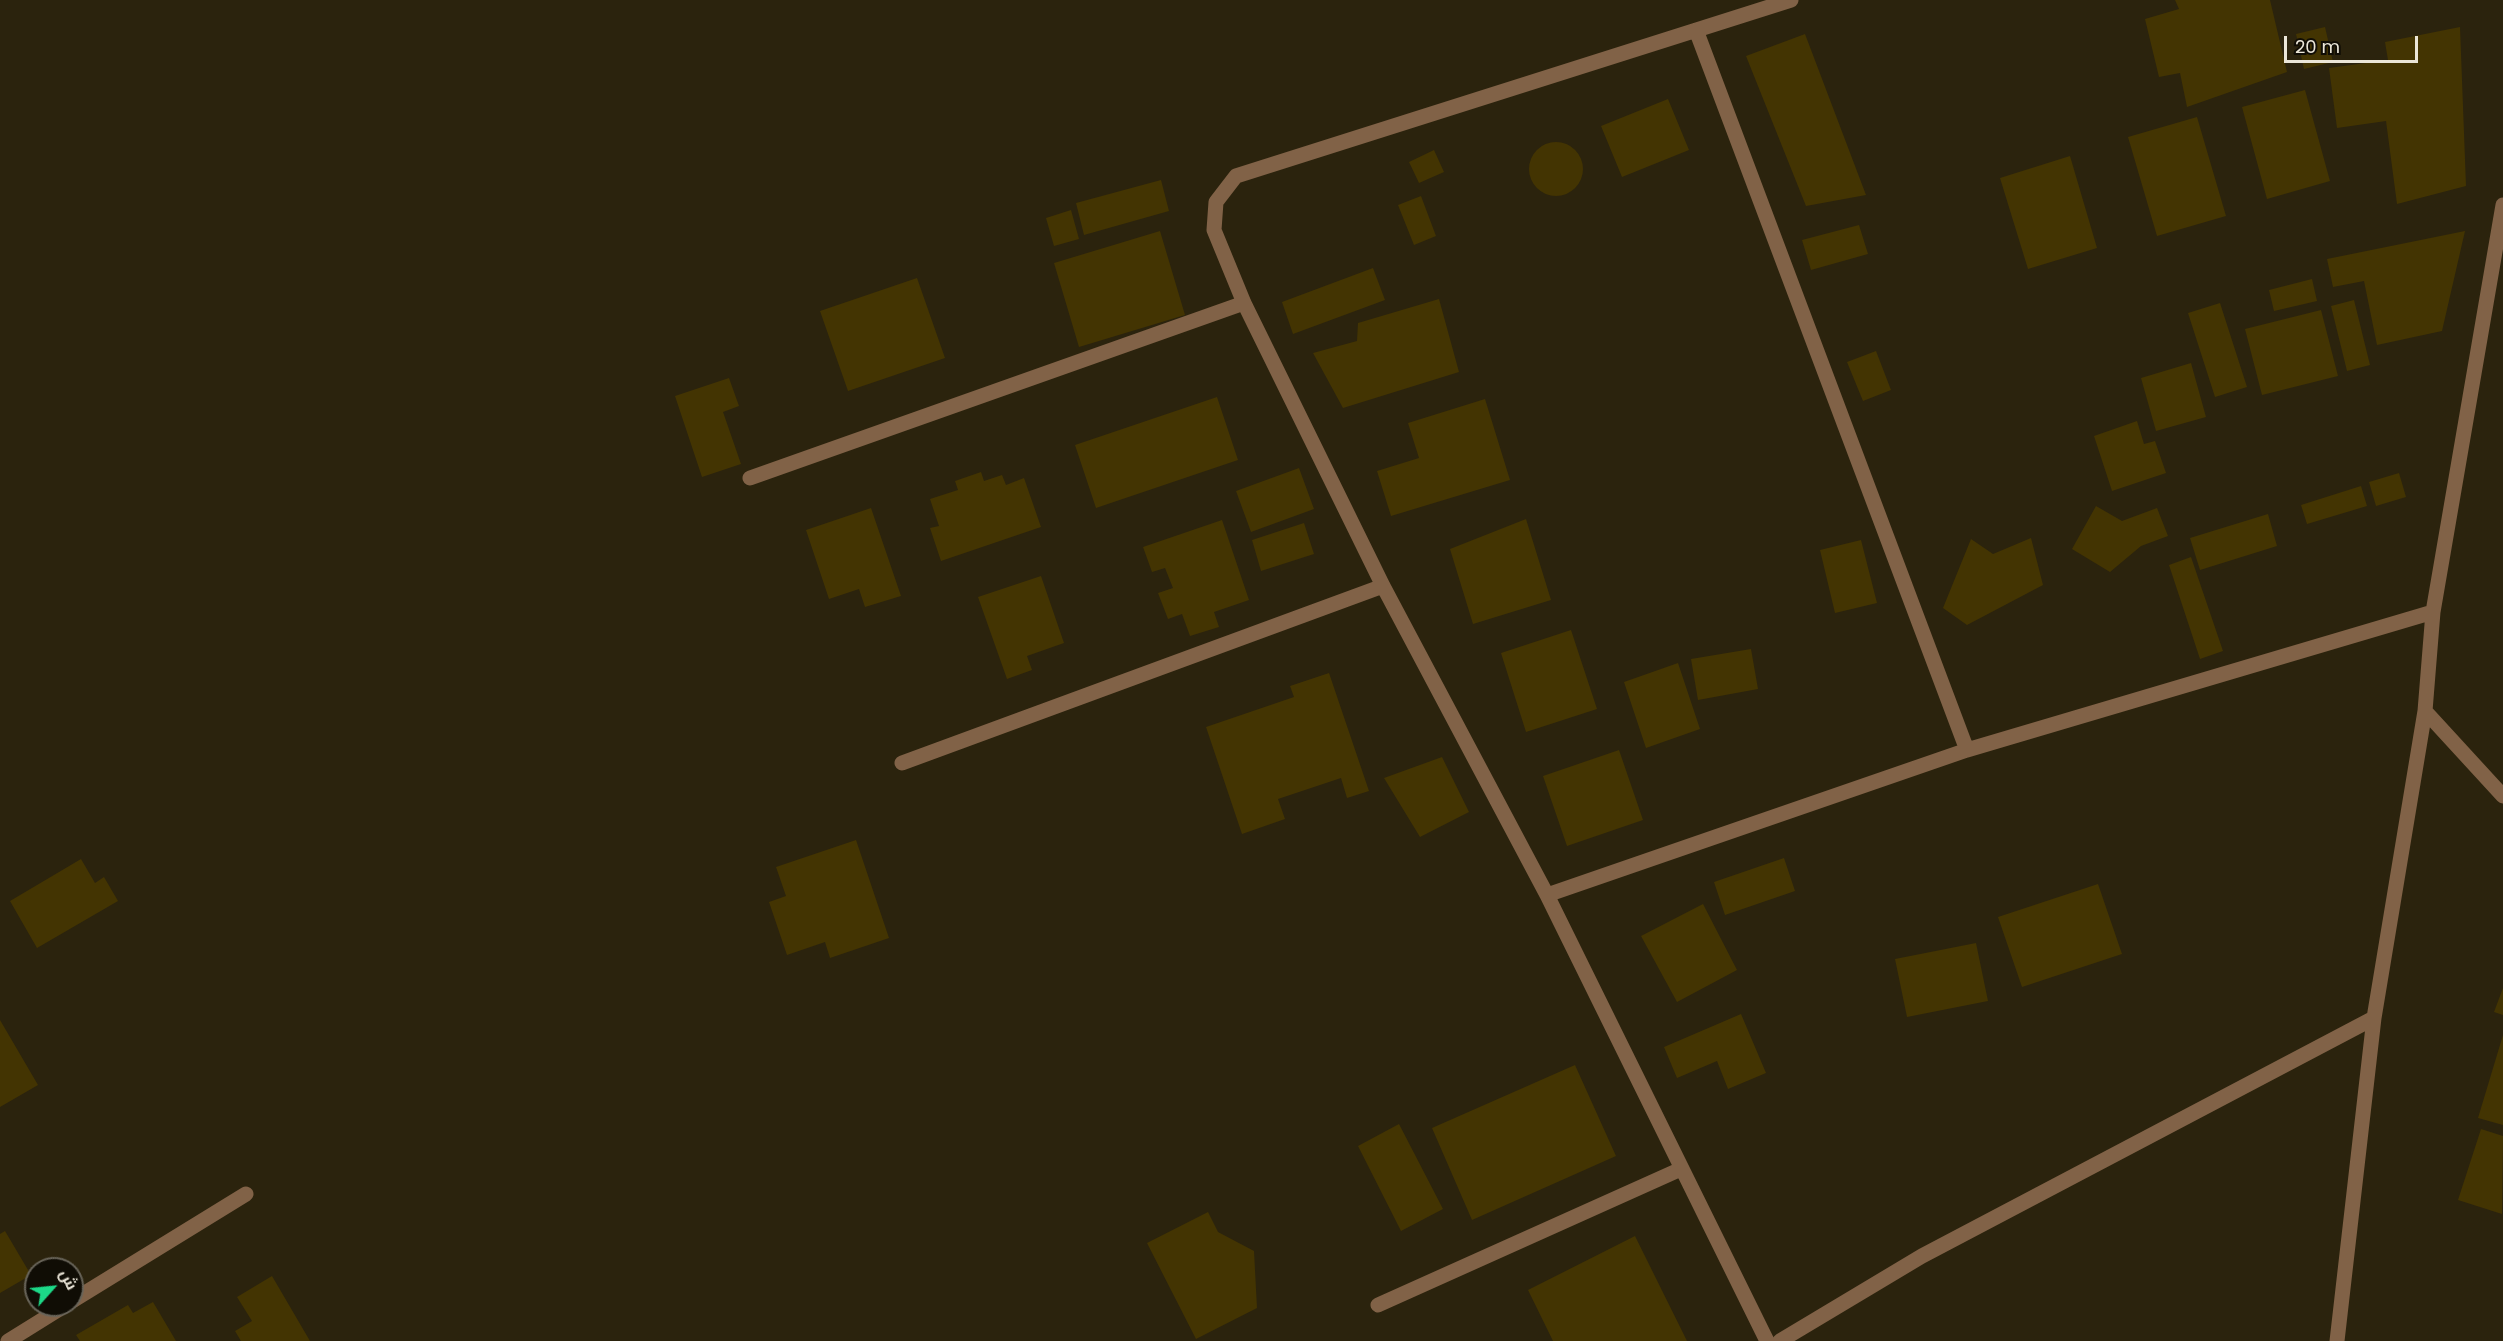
<!DOCTYPE html>
<meta charset="utf-8">
<style>
body{margin:0}
#map{position:relative;width:2503px;height:1341px;overflow:hidden;background:#2b230d;font-family:Poppins,Cairo,sans-serif}
canvas{display:block}
.north{position:absolute;left:24px;top:1257px;width:60px;height:60px;box-sizing:border-box;background:#100d05;border:2px solid #686459;border-radius:50%;rotate:63deg;font-size:16px;font-weight:700;line-height:24px;text-align:center;color:#ebe6d8}
.north::after{content:'';display:block;margin:auto;width:21px;height:27px;background:#1cd988;clip-path:polygon(50% 0,100% 100%,50% 72%,0 100%)}
.scale{position:absolute;left:2284px;top:36px;width:134px;height:27px;box-sizing:border-box;border:3px solid #ebe6d8;border-top:0;padding-left:8px;font-size:18px;line-height:21px;white-space:nowrap;color:#ebe6d8;-webkit-text-stroke:4px #100d05;paint-order:stroke}
</style>
<div id="map">
<canvas width="2503" height="1341"></canvas>
<div class="north">ش</div>
<div class="scale">20 m</div>
</div>
<script>
const ctx = document.querySelector('canvas').getContext('2d');
ctx.lineJoin = 'round';
function paint(path, color) { ctx.fillStyle = color; ctx.fill(path, 'evenodd'); }
const shape = rows => new Path2D(rows.map(r => 'M' + r).join(''));
function strokePath(path, color, width, dash) { ctx.strokeStyle = color; ctx.lineWidth = width; ctx.lineCap = dash ? 'butt' : 'round'; ctx.setLineDash(dash || []); ctx.stroke(path); }
const building = shape([
 [2175,0,2270,0,2287,72,2187,107,2180,73,2159,77,2145,19,2179,9],
 [2325,27,2333,62,2304,69,2296,34],
 [2460,27,2466,186,2397,204,2386,121,2337,128,2329,68,2388,60,2385,42],
 [1805,34,1866,195,1806,206,1746,56],
 [2305,90,2330,181,2267,199,2242,107],
 [1668,99,1689,150,1622,177,1601,126],
 [2197,117,2226,216,2157,236,2128,137],
 '1529 169a27 27 0 1 1 54 0a27 27 0 1 1-54 0Z',
 [1434,150,1444,172,1419,183,1409,162],
 [2070,156,2097,248,2028,269,2000,178],
 [1161,180,1169,211,1084,235,1076,203],
 [1421,196,1436,236,1414,245,1398,205],
 [1071,210,1079,239,1054,246,1046,218],
 [1859,225,1868,254,1811,270,1802,240],
 [1160,231,1185,315,1079,347,1054,263],
 [2465,231,2442,331,2377,345,2364,281,2333,287,2327,259],
 [1373,268,1385,300,1293,334,1282,302],
 [917,278,945,358,848,391,820,311],
 [2312,279,2317,301,2274,311,2269,290],
 [1439,299,1459,372,1343,408,1313,353,1357,341,1358,323],
 [2354,300,2370,365,2347,371,2331,306],
 [2220,303,2247,387,2215,397,2188,313],
 [2321,310,2338,376,2262,395,2245,329],
 [1876,351,1891,390,1863,401,1847,362],
 [2191,363,2206,417,2156,431,2141,378],
 [729,378,739,406,723,412,741,464,702,477,675,396],
 [1217,397,1238,460,1096,508,1075,445],
 [1485,399,1510,480,1391,516,1377,471,1419,458,1408,423],
 [2137,421,2144,444,2155,441,2166,473,2112,491,2094,436],
 [1299,468,1314,509,1251,532,1236,491],
 [981,472,984,481,1002,475,1006,485,1024,478,1041,527,941,561,930,528,939,526,930,499,958,490,955,481],
 [2399,473,2406,497,2376,506,2369,482],
 [2361,486,2367,506,2307,524,2301,505],
 [2096,506,2122,521,2157,508,2168,536,2141,546,2110,572,2072,549],
 [871,508,901,596,865,607,859,589,829,599,806,530],
 [2268,514,2277,546,2200,570,2190,538],
 [1526,519,1551,600,1473,624,1450,549],
 [1222,520,1249,600,1214,612,1219,627,1190,636,1182,614,1168,619,1158,593,1173,588,1165,568,1152,572,1143,547],
 [1304,523,1314,554,1261,571,1252,540],
 [2031,538,2043,585,1967,625,1943,608,1971,539,1993,554],
 [1861,540,1877,603,1835,613,1820,550],
 [2191,557,2223,651,2200,659,2169,565],
 [1041,576,1064,643,1027,656,1032,670,1007,679,978,597],
 [1571,630,1597,709,1526,732,1501,653],
 [1751,649,1758,689,1698,700,1691,659],
 [1678,663,1700,729,1646,748,1624,682],
 [1329,673,1369,791,1347,798,1341,778,1278,799,1285,819,1242,834,1206,727,1294,697,1290,686],
 [1619,750,1643,820,1567,846,1543,776],
 [1442,757,1469,812,1420,837,1384,778],
 [856,840,889,938,830,958,825,942,787,955,769,902,786,896,776,867],
 [1784,858,1795,891,1725,915,1714,882],
 [81,859,95,883,104,877,118,901,37,948,10,901],
 [2098,884,2122,954,2022,987,1998,917],
 [1703,904,1737,970,1677,1002,1641,936],
 [1976,943,1988,1001,1907,1017,1895,959],
 [2503,988,2503,1015,2494,1012],
 [1741,1014,1766,1073,1728,1089,1717,1061,1677,1078,1664,1047],
 [0,1020,38,1085,0,1107],
 [2503,1035,2503,1125,2478,1118],
 [1575,1065,1616,1156,1472,1220,1432,1128],
 [1399,1124,1443,1209,1401,1231,1358,1146],
 [2481,1129,2503,1136,2502,1214,2458,1200],
 [1208,1212,1218,1232,1254,1251,1257,1308,1196,1339,1147,1243],
 [5,1231,31,1275,0,1293,0,1234],
 [1635,1236,1687,1341,1553,1341,1528,1290],
 [272,1276,310,1341,241,1341,235,1331,252,1321,237,1297],
 [153,1302,176,1341,80,1341,76,1335,128,1305,133,1313]
]);
const minor = shape([
 [1696,30,1967,750],
 [750,478,1244,303],
 [2425,711,2503,796],
 [902,763,1383,586],
 [1547,895,1967,750,2433,612],
 [72,1301,246,1194],
 [1378,1305,1681,1169],
 [8,1341,66,1305],
 [1767,1341,1547,895,1383,586,1244,303,1214,230,1216,202,1236,176,1791,0],
 [1780,1341,1922,1256,2374,1018],
 [2337,1341,2374,1018,2425,711,2433,612,2503,205]
]);
paint(building, '#433402');
strokePath(minor, '#816247', 15);
</script>
